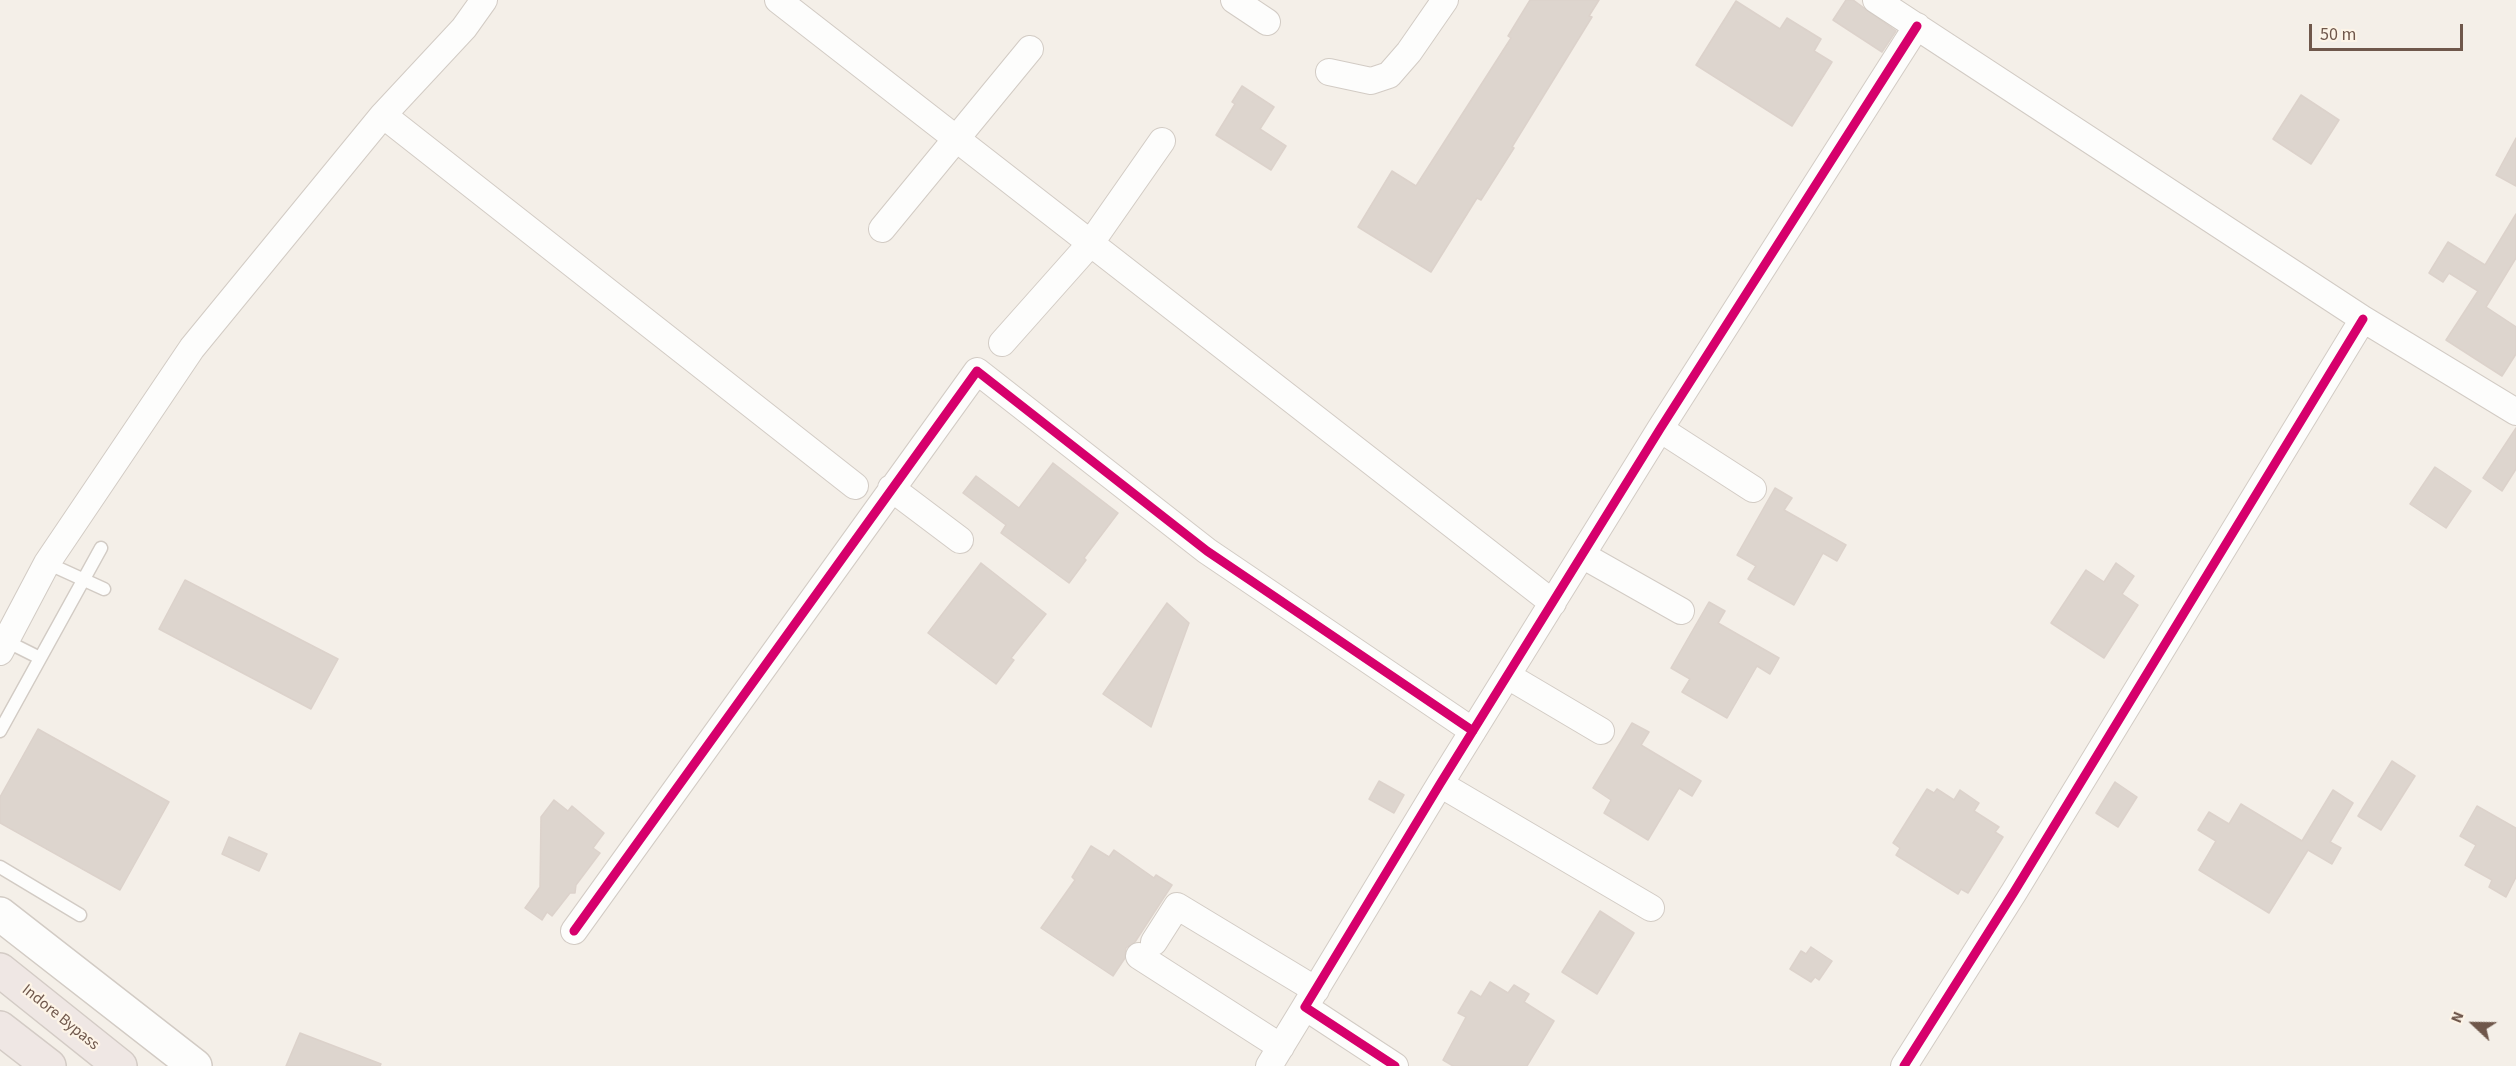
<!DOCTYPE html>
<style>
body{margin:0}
#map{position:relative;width:2516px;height:1066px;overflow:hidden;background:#f4efe8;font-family:"Source Sans 3",sans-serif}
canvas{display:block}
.north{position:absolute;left:2444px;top:994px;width:60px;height:60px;-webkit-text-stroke:4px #fdf4e7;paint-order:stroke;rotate:292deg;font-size:16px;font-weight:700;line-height:24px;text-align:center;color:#6f574b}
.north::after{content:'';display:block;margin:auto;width:21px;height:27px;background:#6f574b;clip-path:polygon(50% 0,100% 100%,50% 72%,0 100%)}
.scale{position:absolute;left:2309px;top:24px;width:154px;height:27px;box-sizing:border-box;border:3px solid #6f574b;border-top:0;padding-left:8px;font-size:18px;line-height:21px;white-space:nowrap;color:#6f574b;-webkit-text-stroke:4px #fdf4e7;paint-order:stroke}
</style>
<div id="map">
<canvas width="2516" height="1066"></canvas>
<div class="north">N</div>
<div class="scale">50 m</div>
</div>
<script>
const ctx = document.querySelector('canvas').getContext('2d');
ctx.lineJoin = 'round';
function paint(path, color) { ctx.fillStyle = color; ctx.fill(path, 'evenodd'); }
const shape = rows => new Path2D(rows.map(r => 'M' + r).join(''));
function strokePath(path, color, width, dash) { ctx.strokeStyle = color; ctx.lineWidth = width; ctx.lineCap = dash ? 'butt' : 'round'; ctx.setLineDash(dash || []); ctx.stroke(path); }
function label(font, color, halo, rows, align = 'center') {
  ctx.font = font + ' "Source Sans 3",sans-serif'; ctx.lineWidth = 4.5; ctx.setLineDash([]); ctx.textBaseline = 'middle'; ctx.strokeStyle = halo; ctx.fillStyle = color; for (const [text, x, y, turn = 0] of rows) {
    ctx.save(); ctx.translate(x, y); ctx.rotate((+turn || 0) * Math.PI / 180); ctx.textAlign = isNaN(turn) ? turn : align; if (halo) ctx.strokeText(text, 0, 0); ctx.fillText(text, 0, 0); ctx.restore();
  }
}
const building = shape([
 [1530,0,1599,0,1589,16,1592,17,1512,147,1514,148,1481,200,1477,198,1431,272,1358,227,1392,171,1416,186,1511,38,1508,36,1530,0],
 [1846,0,1853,0,1896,31,1882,52,1833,20,1846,0],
 [1736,1,1780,29,1787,18,1821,39,1814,51,1832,62,1792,126,1696,65,1736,1],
 [1242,86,1274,107,1260,129,1286,146,1271,170,1216,135,1235,104,1232,102,1242,86],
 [2301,95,2339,120,2311,164,2273,139,2301,95],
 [2516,138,2516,186,2496,175,2516,138],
 [2516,214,2516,258,2486,307,2516,327,2516,354,2502,376,2446,340,2478,291,2449,273,2443,282,2429,273,2448,242,2485,265,2516,214],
 [2516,428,2516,469,2502,491,2483,478,2516,428],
 [1053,463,1118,513,1084,558,1086,560,1069,583,1001,533,1006,525,963,493,976,476,1019,508,1053,463],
 [2435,467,2471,491,2446,528,2410,504,2435,467],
 [1775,488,1792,498,1784,510,1846,545,1837,561,1823,553,1794,605,1748,579,1756,566,1737,555,1775,488],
 [981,563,1046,614,1011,658,1014,660,996,684,928,633,981,563],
 [2116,563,2134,576,2122,594,2138,605,2104,658,2051,623,2086,570,2104,582,2116,563],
 [185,580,338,659,311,709,159,629,185,580],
 [1709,602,1725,611,1718,623,1779,658,1770,674,1757,666,1727,718,1682,692,1690,679,1671,668,1709,602],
 [1167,603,1189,623,1151,727,1103,694,1167,603],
 [1632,723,1649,732,1641,745,1701,781,1692,796,1679,788,1648,840,1604,813,1611,800,1593,788,1632,723],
 [38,729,169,802,120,890,0,823,0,797,38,729],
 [2392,761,2415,776,2381,830,2358,816,2392,761],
 [1379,781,1404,795,1394,813,1369,799,1379,781],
 [2115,782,2137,797,2118,827,2096,813,2115,782],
 [1927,789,1934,793,1937,789,1954,800,1960,790,1979,803,1974,811,1999,827,1995,832,2003,837,1968,893,1961,889,1958,894,1896,855,1900,848,1893,843,1927,789],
 [2333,790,2353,803,2330,842,2341,848,2332,864,2308,850,2269,913,2199,870,2216,841,2198,830,2209,812,2229,824,2241,804,2302,841,2333,790],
 [554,800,568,811,572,806,604,833,593,848,600,853,576,885,575,893,570,893,552,916,547,912,542,920,525,908,540,887,541,817,554,800],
 [2477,806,2516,828,2516,877,2506,897,2489,887,2492,880,2465,865,2476,845,2460,836,2477,806],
 [229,837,267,854,259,871,222,854,229,837],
 [1091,846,1109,857,1114,850,1154,878,1156,875,1172,885,1135,942,1126,948,1125,958,1113,976,1041,928,1075,880,1072,877,1091,846],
 [1600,911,1634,933,1597,994,1562,972,1600,911],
 [1811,947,1832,961,1819,980,1815,977,1811,982,1790,969,1801,951,1806,954,1811,947],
 [1490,982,1508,993,1514,985,1529,994,1524,1002,1554,1021,1527,1066,1453,1066,1443,1060,1466,1017,1458,1013,1471,991,1481,997,1490,982],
 [300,1033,381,1064,380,1066,286,1066,300,1033]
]);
const lane = shape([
 [47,563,104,589],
 [6,641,40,658],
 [0,731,101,548],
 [0,867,80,915]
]);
const street = shape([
 [778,0,1553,603],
 [1234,0,1267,22],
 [1876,0,2363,319,2516,412],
 [1329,72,1371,81,1389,75,1409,52,1445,0],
 [383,115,855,486],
 [882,229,1030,49],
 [1002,343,1090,244,1162,141],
 [1660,429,1753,489],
 [891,488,960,540],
 [1582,555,1681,611],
 [0,652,47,563,192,348,383,115,464,28,484,0],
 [1508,676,1601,731],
 [1440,784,1651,908],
 [574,931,977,371,1207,551,1473,731],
 [1154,942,1177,906,1316,990],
 [1139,956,1281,1047],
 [1269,1066,1305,1007],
 [1395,1066,1305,1007,1440,784,1660,429,1917,26],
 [1904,1066,2014,892,2363,319]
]);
const secondary = shape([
 [0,914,195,1066]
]);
const highway = shape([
 [0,970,120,1066],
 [0,1028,49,1066]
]);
const cycleway = shape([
 [574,931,977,371,1207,551,1473,731],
 [1395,1066,1305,1007,1440,784,1660,429,1917,26],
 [1904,1066,2014,892,2363,319]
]);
const streetNames = [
 ["Indore Bypass",60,1018,39]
];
paint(building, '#ddd5ce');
strokePath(building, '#dcd2cb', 1.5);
strokePath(lane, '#d2cbc4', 15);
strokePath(street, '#d2cbc4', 28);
strokePath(secondary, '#d2cbc4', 36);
strokePath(highway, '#d3cbc5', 36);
strokePath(lane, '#fdfdfc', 12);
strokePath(street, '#fdfdfc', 26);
strokePath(secondary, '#fdfdfc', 33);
strokePath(highway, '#efe7e4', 33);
strokePath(cycleway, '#d6006c', 9);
label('16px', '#6f574b', '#fdf4e7', streetNames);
</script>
